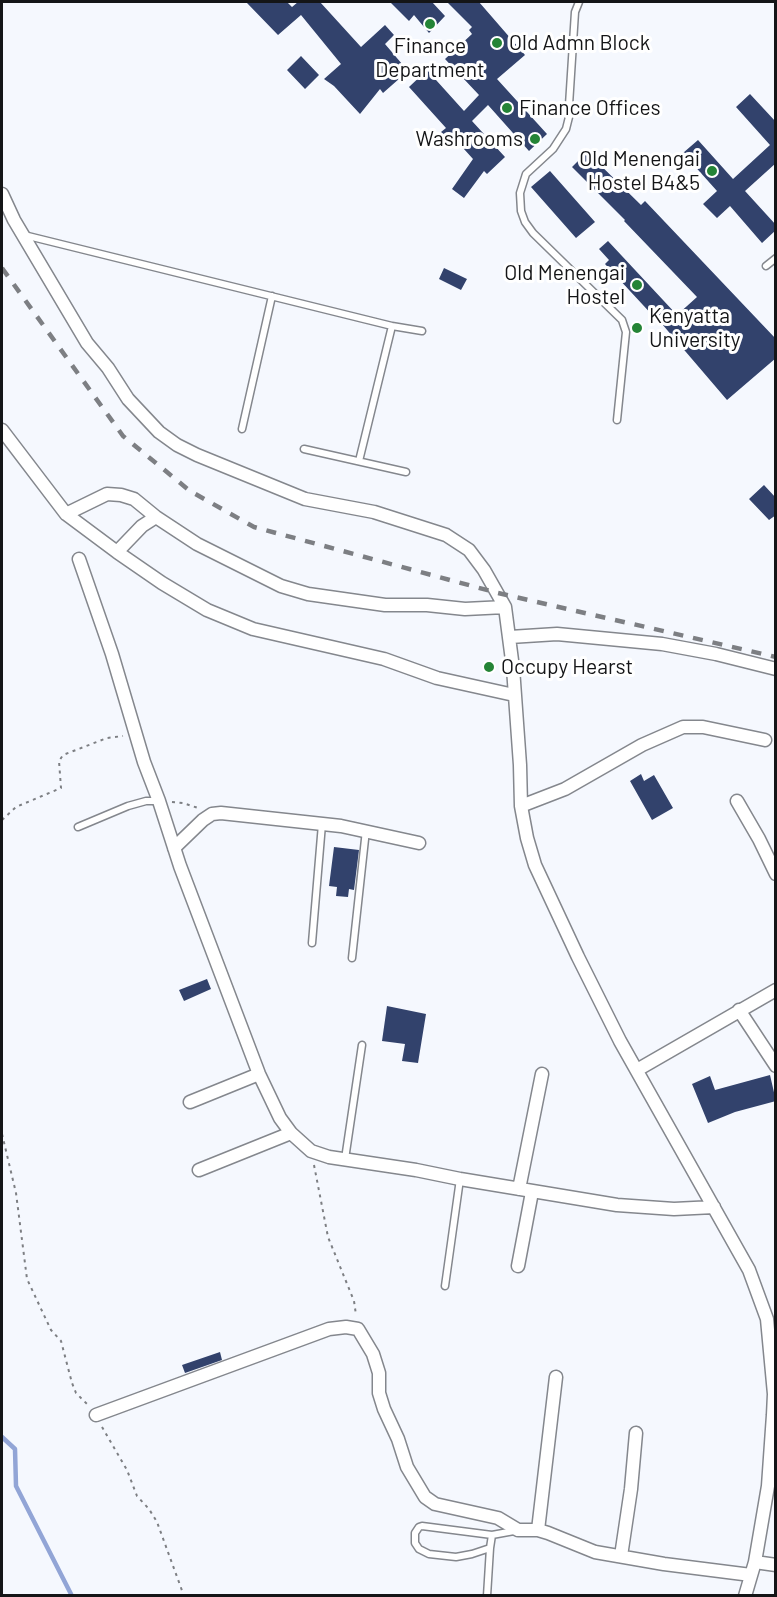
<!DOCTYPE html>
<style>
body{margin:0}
#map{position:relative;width:777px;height:1597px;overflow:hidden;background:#f5f8fe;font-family:Barlow,sans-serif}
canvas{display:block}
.frame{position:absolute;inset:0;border:3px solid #141517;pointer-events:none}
</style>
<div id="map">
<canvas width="777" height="1597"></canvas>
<div class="frame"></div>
</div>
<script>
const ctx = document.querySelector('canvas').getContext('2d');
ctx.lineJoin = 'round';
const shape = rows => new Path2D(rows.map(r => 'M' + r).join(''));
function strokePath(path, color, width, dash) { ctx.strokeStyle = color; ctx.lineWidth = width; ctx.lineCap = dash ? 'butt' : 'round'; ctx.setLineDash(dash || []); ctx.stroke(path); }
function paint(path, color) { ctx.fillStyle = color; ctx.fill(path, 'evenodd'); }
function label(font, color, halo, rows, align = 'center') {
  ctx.font = font + ' Barlow,sans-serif'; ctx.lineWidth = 6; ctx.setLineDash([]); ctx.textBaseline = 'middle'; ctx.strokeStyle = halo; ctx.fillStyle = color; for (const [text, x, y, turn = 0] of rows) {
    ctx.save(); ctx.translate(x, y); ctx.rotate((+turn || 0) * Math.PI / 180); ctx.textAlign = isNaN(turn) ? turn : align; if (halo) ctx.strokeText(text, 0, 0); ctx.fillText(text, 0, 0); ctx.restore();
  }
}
const stream = shape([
 [2,1437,15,1449,16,1486,72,1596]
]);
const building = shape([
 [246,2,287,2,292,7,298,2,320,2,361,47,385,25,394,35,385,44,408,71,383,93,380,89,360,114,334,86,324,79,341,64,301,15,278,35],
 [390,2,432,2,445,16,429,33,414,15,409,21],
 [447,2,479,2,525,55,497,79,547,134,529,151,488,105,472,121,505,157,487,174,484,171,464,198,452,189,473,159,454,138,450,142,441,132,446,128,409,87,427,70,464,111,479,95,445,59,472,34,469,30,472,27],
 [301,56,319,75,305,89,287,70],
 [750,94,776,122,776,163,745,191,776,225,776,230,762,243,730,206,717,218,703,204,717,191,683,153,698,140,733,179,770,145,736,107],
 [587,152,641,205,645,201,776,339,776,358,727,400,656,317,655,318,605,264,609,260,599,249,608,241,677,315,697,297,624,221,625,220,572,167],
 [550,171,595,222,576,238,531,187],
 [444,268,467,279,461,290,439,279],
 [764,485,776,498,776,515,769,520,749,499],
 [641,774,644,781,654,775,673,808,652,820,630,781],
 [334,847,359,850,354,890,349,889,348,897,336,896,337,887,329,886],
 [207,979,211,989,184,1001,179,990],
 [387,1006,426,1014,418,1063,402,1061,405,1044,382,1041],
 [770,1075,776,1101,735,1112,708,1123,692,1084,710,1076,715,1090],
 [220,1352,222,1360,185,1373,182,1365]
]);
const path = shape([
 [172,802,183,803,198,808],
 [2,820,16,807,61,788,59,761,63,755,107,738,123,736],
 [2,1134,16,1193,27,1279,51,1330,61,1341,72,1383,76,1393,88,1405],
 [314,1165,328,1237,354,1301,356,1315],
 [102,1427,127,1470,137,1496,149,1509,157,1522,184,1596]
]);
const lane = shape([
 [579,2,575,12,569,105,570,113,566,129,553,149,526,174,520,193,521,211,525,222,533,233,622,320,626,332,617,420],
 [24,235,392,326,422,331],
 [766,266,776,258],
 [242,429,272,296],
 [304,449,406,472],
 [359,461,392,326],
 [78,827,128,806,146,801,158,801],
 [312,943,322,824],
 [352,958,366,830],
 [345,1159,362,1045],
 [445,1286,460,1179],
 [490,1548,472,1554,456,1557,429,1554,419,1549,415,1543,415,1533,419,1527,422,1526,492,1535,514,1531],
 [487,1596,490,1548,492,1535]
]);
const street = shape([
 [2,194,14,220,87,343,108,368,128,399,159,432,177,445,197,455,305,499,374,512,446,535,469,550,484,570,505,607,513,668,520,765,521,806,527,838,535,865,578,957,620,1041,749,1270,767,1319,774,1394,773,1415,768,1486,755,1562,745,1596],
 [2,430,66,514,117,552,162,583,207,610,253,629,384,659,437,678,514,695],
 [66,514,107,494,121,495,134,499,156,517,197,544,281,586,308,594,385,605,427,605,465,609,505,607],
 [117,552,142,526,156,517],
 [79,559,112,654,144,762,159,801,180,866,259,1074,280,1118,291,1133,311,1151,329,1157,416,1170,460,1179,617,1205,674,1209,714,1207],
 [510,637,557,634,662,644,716,654,776,669],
 [737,801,759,839,776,874],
 [521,806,565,789,642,745,683,727,703,727,765,740],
 [174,848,203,820,212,814,221,813,341,826,419,843],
 [739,1010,776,1066],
 [637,1070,776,990],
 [190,1102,259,1074],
 [199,1170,291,1133],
 [519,1189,542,1074],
 [518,1266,532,1192],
 [96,1415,329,1329,346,1327,358,1329,373,1354,379,1373,379,1393,384,1409,398,1439,407,1467,425,1497,435,1504,498,1518,518,1530,538,1530,548,1533,595,1552,664,1564,751,1575],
 [538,1530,556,1377],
 [621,1556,631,1489,636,1433],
 [755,1562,776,1565]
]);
const rail = shape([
 [2,268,123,436,190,491,254,527,498,593,776,657]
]);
const markers = [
 [430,24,6,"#248436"],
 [497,43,6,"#248436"],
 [507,108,6,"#248436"],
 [535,139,6,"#248436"],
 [712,171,6,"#248436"],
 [637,285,6,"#248436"],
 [637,328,6,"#248436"],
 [489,667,6,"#248436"]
];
const poiNames = [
 ["Old Admn Block",509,43],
 ["Finance",430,46,"center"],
 ["Department",430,70,"center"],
 ["Finance Offices",519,108],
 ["Washrooms",523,139,"right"],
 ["Old Menengai",700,159,"right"],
 ["Hostel B4&5",700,183,"right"],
 ["Old Menengai",625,273,"right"],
 ["Hostel",625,297,"right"],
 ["Kenyatta",649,316],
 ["University",649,340],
 ["Occupy Hearst",501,667]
];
strokePath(stream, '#92a5d6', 4.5);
paint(building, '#32426c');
strokePath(lane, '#84878d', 9);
strokePath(street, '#84878d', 15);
strokePath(path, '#7d7f83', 2, [3, 4.5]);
strokePath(lane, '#fff', 6);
strokePath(street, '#fff', 12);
strokePath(rail, '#7d7f83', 4.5, [10, 10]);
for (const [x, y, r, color] of markers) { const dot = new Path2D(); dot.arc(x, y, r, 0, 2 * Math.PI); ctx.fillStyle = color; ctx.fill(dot); strokePath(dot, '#fff', 2); }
label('21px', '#141517', '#fff', poiNames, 'left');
</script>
